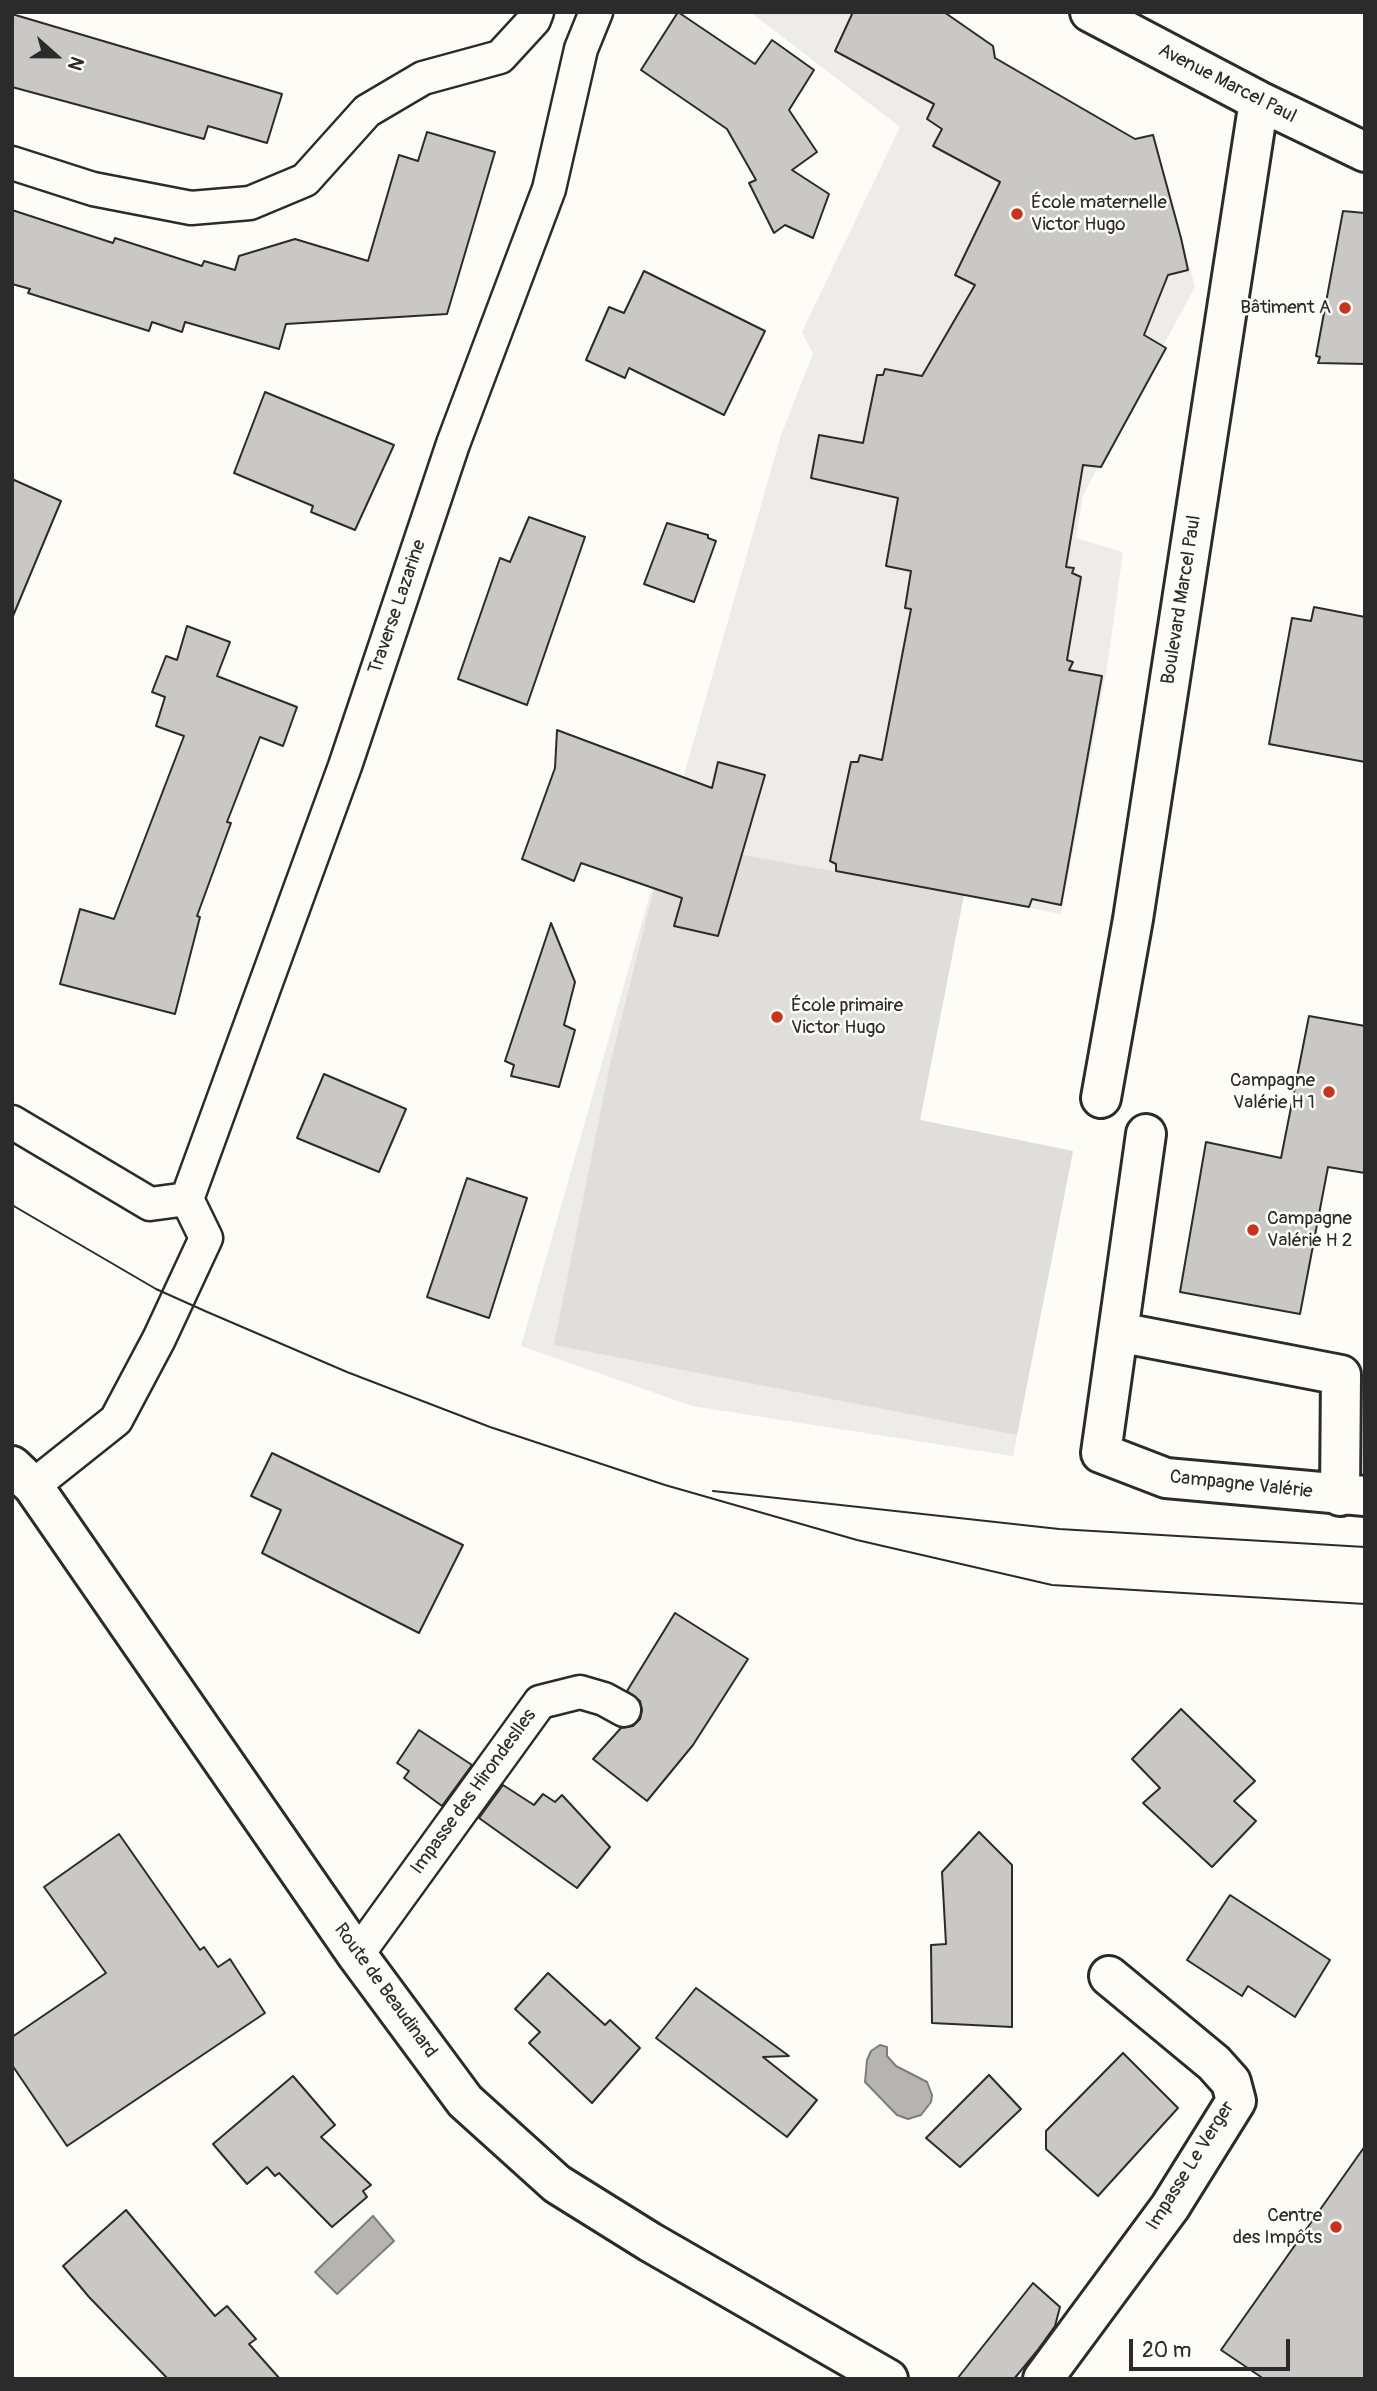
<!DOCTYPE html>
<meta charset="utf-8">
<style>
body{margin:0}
#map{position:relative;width:1377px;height:2391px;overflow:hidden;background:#fdfcf7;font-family:Pangolin,sans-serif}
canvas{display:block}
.frame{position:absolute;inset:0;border:14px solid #2b2b2b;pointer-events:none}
.north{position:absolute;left:21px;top:21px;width:70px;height:70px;-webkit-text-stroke:5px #fdfcf7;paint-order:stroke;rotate:111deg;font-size:19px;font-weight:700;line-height:28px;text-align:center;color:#2b2b2b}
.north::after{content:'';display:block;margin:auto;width:24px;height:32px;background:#2b2b2b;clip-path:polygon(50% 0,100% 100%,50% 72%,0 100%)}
.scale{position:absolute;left:1129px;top:2339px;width:161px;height:32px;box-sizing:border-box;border:4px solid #2b2b2b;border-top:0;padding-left:9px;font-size:21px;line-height:24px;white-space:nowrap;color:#2b2b2b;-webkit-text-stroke:5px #fdfcf7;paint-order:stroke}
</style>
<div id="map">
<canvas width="1377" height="2391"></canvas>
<div class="frame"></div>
<div class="north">N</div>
<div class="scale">20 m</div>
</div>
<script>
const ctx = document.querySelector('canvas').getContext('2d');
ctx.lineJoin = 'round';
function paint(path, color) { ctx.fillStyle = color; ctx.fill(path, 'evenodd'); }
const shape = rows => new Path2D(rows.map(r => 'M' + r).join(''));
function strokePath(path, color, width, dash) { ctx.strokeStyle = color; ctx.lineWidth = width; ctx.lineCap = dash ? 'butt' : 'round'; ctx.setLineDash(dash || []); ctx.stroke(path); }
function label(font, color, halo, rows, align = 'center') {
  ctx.font = font + ' Pangolin,sans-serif'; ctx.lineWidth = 5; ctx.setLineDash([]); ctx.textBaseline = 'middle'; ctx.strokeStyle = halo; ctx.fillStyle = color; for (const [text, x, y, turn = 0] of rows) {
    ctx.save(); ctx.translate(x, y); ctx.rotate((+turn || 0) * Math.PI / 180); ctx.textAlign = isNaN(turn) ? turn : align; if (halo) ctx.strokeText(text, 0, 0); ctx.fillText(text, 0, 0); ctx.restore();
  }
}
const built = shape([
 [750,12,944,12,993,46,995,56,1117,127,1118,142,1154,134,1195,287,1083,495,1076,538,1123,552,1107,668,1061,914,964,895,920,1120,1073,1151,1013,1456,692,1406,521,1346,781,435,813,354,802,332,900,127]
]);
const green = shape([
 [666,841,964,895,920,1120,1073,1151,1017,1435,554,1345,611,1060]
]);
const water = shape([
 [880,2045,887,2047,887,2056,896,2066,927,2082,932,2095,931,2102,921,2115,908,2119,897,2115,865,2082,867,2060,871,2051,880,2045],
 [373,2216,394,2241,337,2294,315,2272,373,2216]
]);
const building = shape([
 [678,12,755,64,772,40,814,70,789,110,817,152,792,170,829,194,813,238,785,225,774,233,749,183,756,180,727,129,641,70,678,12],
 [853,12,944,12,993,46,995,58,1135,139,1153,135,1181,238,1188,270,1168,275,1144,335,1166,348,1101,467,1083,465,1066,567,1074,568,1072,573,1081,577,1067,660,1073,662,1069,670,1102,676,1061,905,1032,899,1029,907,836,871,836,864,830,861,851,762,858,762,860,755,882,760,911,609,905,608,911,571,886,566,898,498,811,478,819,435,863,443,877,375,883,375,885,369,922,376,975,285,955,275,1000,182,933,146,942,129,927,119,934,104,835,51,853,12],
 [12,14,282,94,267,143,208,126,204,139,12,87,12,14],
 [427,132,495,152,447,314,286,324,279,349,185,322,182,332,152,322,149,331,28,293,30,289,12,284,12,210,113,243,115,238,202,266,204,261,235,270,239,256,295,239,368,261,399,155,418,161,427,132],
 [1343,211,1365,213,1365,364,1318,363,1320,357,1316,356,1343,211],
 [644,271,765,331,724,415,629,368,625,378,586,360,609,307,624,313,644,271],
 [265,392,394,445,355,530,311,512,313,506,234,473,265,392],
 [12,479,61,501,13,616,12,616,12,479],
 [529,517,585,537,527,705,458,679,500,558,510,562,529,517],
 [667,523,708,535,708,538,716,541,694,602,644,584,667,523],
 [1314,607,1365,617,1365,762,1269,744,1292,618,1311,621,1314,607],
 [187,626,230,642,217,676,297,707,283,746,260,737,227,822,231,823,197,916,200,917,175,1014,60,984,80,909,114,919,184,736,156,726,165,697,152,692,166,656,177,660,187,626],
 [557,730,712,788,718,762,765,775,718,936,674,926,682,898,581,863,574,881,522,859,555,768,557,730],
 [551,923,575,982,564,1025,575,1030,559,1087,511,1076,514,1065,505,1061,551,923],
 [1309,1016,1365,1026,1365,1173,1328,1167,1300,1314,1180,1292,1206,1142,1281,1158,1309,1016],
 [324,1074,406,1109,379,1172,297,1138,324,1074],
 [467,1178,527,1198,489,1318,427,1297,467,1178],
 [272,1453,463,1545,419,1633,262,1553,281,1510,251,1496,272,1453],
 [675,1613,748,1659,693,1745,647,1801,593,1759,621,1728,633,1726,640,1719,642,1710,640,1701,627,1691,675,1613],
 [1181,1709,1255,1781,1234,1801,1256,1821,1212,1867,1143,1803,1160,1788,1132,1759,1181,1709],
 [419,1730,472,1765,442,1806,404,1778,409,1771,397,1763,419,1730],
 [503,1785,534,1805,543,1794,555,1802,562,1795,610,1847,577,1888,479,1818,503,1785],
 [979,1832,1012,1865,1012,2027,932,2023,931,1945,946,1944,942,1872,979,1832],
 [119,1834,200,1950,204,1947,218,1967,230,1959,265,2013,67,2146,12,2065,12,2037,106,1973,44,1887,119,1834],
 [1230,1895,1330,1960,1295,2017,1248,1986,1242,1996,1187,1960,1230,1895],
 [548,1973,605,2025,610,2020,640,2048,592,2103,529,2043,540,2032,515,2009,548,1973],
 [696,1988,789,2056,763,2057,817,2100,787,2137,656,2038,696,1988],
 [1123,2053,1178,2108,1098,2196,1046,2149,1046,2131,1123,2053],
 [989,2075,1021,2109,960,2167,926,2138,989,2075],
 [293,2076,335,2125,321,2137,371,2185,363,2191,367,2197,332,2227,279,2173,275,2176,267,2167,247,2184,213,2144,293,2076],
 [1365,2146,1365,2379,1264,2379,1221,2350,1365,2146],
 [126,2210,215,2316,227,2306,256,2339,249,2344,280,2379,168,2379,89,2297,63,2266,126,2210],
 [1033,2283,1060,2307,1055,2326,1037,2351,1014,2379,957,2379,1033,2283]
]);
const lane = shape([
 [12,163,93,189,191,208,250,203,305,180,367,111,423,78,500,57,534,20,537,12],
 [12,1122,150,1204,187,1199],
 [187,1199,345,766,453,444,549,189,581,49,596,12],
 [33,1486,116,1420,159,1339,206,1238,187,1199],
 [357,1955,540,1702,580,1692,604,1699,624,1710]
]);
const street = shape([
 [1090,12,1259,101,1365,152],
 [1101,1098,1133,919,1259,101],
 [1146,1134,1101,1453,1166,1478,1365,1496],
 [1118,1332,1341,1375,1340,1496],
 [1043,2379,1170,2207,1236,2101,1231,2082,1214,2063,1109,1976]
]);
const secondary = shape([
 [12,1466,33,1486,357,1955,465,2101,557,2184,650,2242,888,2379]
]);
const tram = shape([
 [12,1205,156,1289,205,1311,347,1372,490,1427,665,1485,857,1540,1052,1585,1365,1604],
 [713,1491,1059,1529,1365,1547]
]);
const markers = [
 [1017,214,7,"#c8321e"],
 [1345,308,7,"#c8321e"],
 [777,1017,7,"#c8321e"],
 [1329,1092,7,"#c8321e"],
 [1253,1230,7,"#c8321e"],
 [1336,2227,7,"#c8321e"]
];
const streetNames = [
 ["Avenue Marcel Paul",1227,84,27],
 ["Boulevard Marcel Paul",1182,600,-81],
 ["Traverse Lazarine",398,607,-71],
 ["Campagne Valérie",1241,1485,6],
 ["Impasse des Hirondeslles",474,1792,-54],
 ["Route de Beaudinard",385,1991,54],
 ["Impasse Le Verger",1191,2166,-58]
];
const poiNames = [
 ["École maternelle",1031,203],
 ["Victor Hugo",1031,225],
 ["Bâtiment A",1331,308,"right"],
 ["École primaire",791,1006],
 ["Victor Hugo",791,1028],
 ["Campagne",1315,1081,"right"],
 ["Valérie H 1",1315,1103,"right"],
 ["Campagne",1267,1219],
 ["Valérie H 2",1267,1241],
 ["Centre",1322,2216,"right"],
 ["des Impôts",1322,2238,"right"]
];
paint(built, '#edece8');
paint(green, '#dfdeda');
paint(water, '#b5b4b1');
strokePath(water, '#7e7d7b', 2);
paint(building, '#c9c8c4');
strokePath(building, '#2b2b2b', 2);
strokePath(lane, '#2b2b2b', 37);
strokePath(street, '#2b2b2b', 44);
strokePath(secondary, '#2b2b2b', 44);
strokePath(lane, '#fdfcf7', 32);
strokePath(street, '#fdfcf7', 38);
strokePath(secondary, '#fdfcf7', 38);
strokePath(tram, '#2b2b2b', 2);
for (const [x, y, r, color] of markers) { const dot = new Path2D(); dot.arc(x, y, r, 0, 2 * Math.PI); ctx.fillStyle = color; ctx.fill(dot); strokePath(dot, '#fdfcf7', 2.5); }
label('19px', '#2b2b2b', '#fdfcf7', streetNames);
label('19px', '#2b2b2b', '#fdfcf7', poiNames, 'left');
</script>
